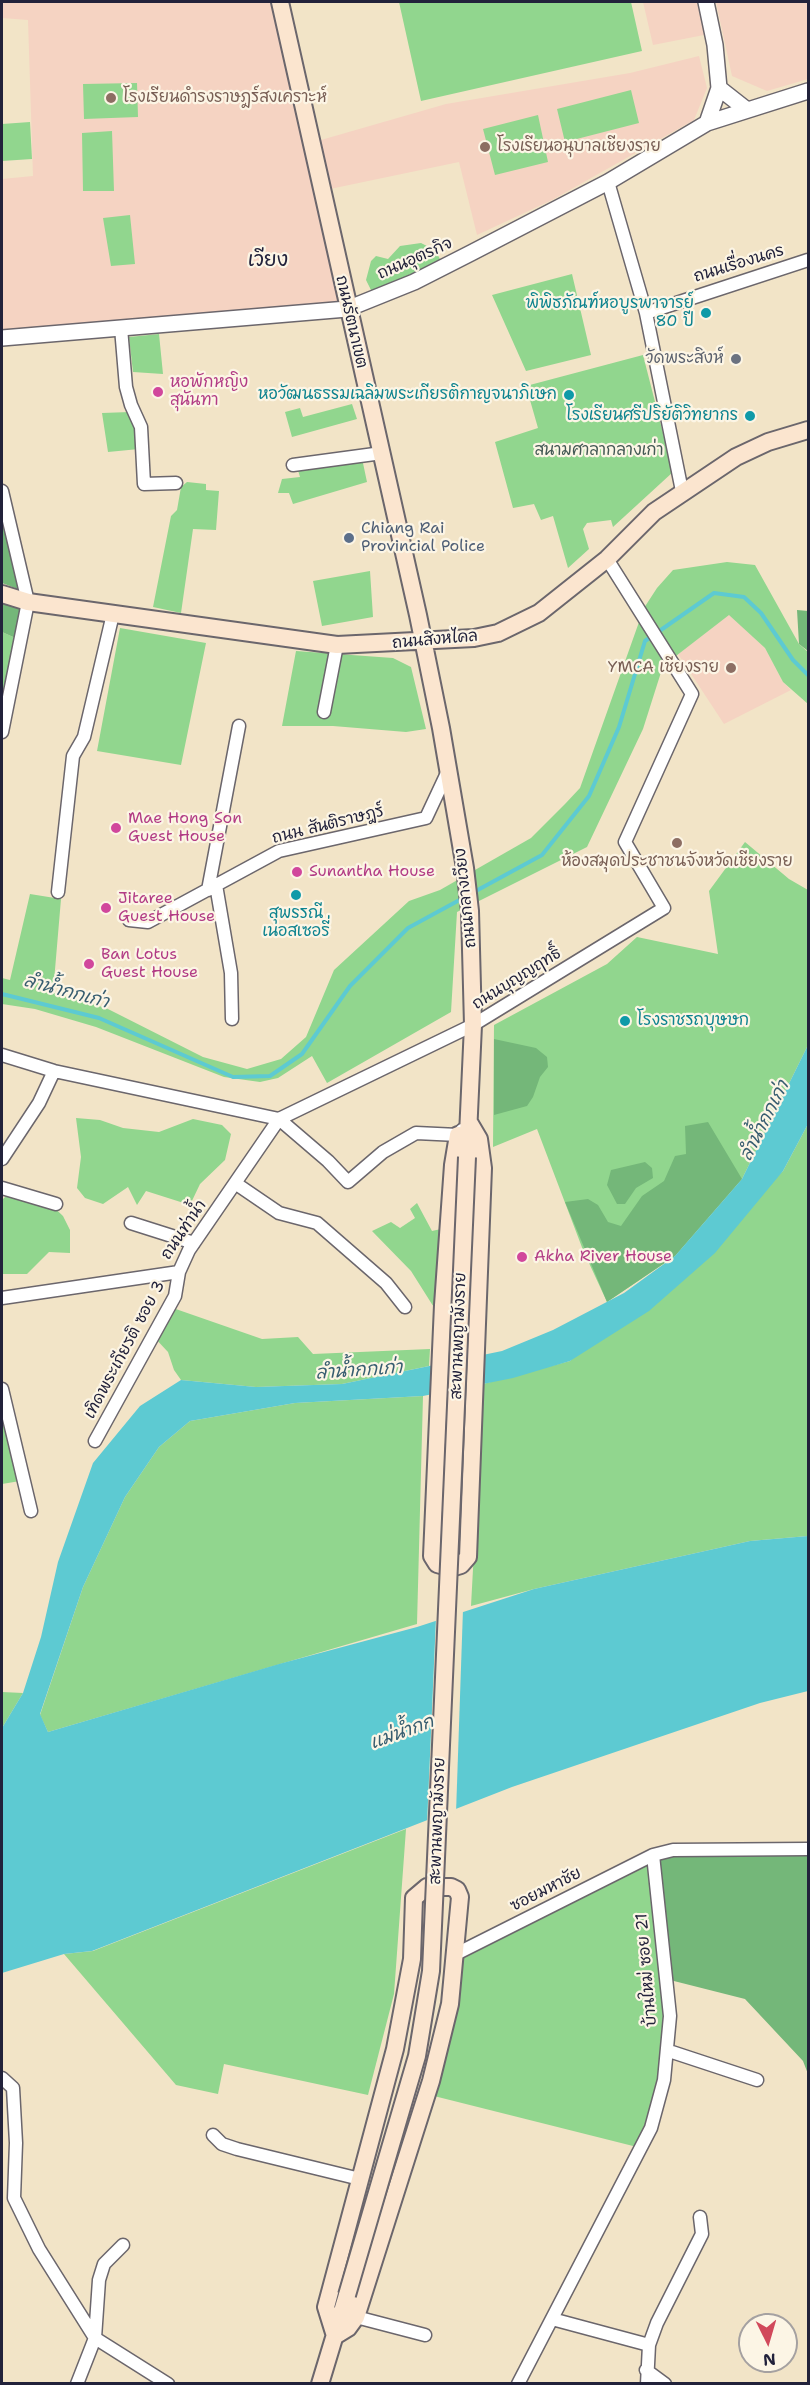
<!DOCTYPE html>
<meta charset="utf-8">
<style>
body{margin:0}
#map{position:relative;width:810px;height:2385px;overflow:hidden;background:#f2e4c7;font-family:"Shantell Sans",sans-serif}
canvas{display:block}
.frame{position:absolute;inset:0;border:3px solid #22223b;pointer-events:none}
.north{position:absolute;left:738px;top:2313px;width:60px;height:60px;box-sizing:border-box;background:#fcf5e5;border:2px solid #a5a1a1;border-radius:50%;rotate:175deg;font-size:16px;font-weight:700;line-height:24px;text-align:center;color:#22223b}
.north::after{content:'';display:block;margin:auto;width:21px;height:27px;background:#d1495b;clip-path:polygon(50% 0,100% 100%,50% 72%,0 100%)}
</style>
<div id="map">
<canvas width="810" height="2385"></canvas>
<div class="frame"></div>
<div class="north">N</div>
</div>
<script>
const ctx = document.querySelector('canvas').getContext('2d');
ctx.lineJoin = 'round';
function paint(path, color) { ctx.fillStyle = color; ctx.fill(path, 'evenodd'); }
const shape = rows => new Path2D(rows.map(r => 'M' + r).join(''));
function strokePath(path, color, width, dash) { ctx.strokeStyle = color; ctx.lineWidth = width; ctx.lineCap = dash ? 'butt' : 'round'; ctx.setLineDash(dash || []); ctx.stroke(path); }
function label(font, color, halo, rows, align = 'center') {
  ctx.font = font + ' "Shantell Sans","Playpen Sans Thai",sans-serif'; ctx.lineWidth = 4.5; ctx.setLineDash([]); ctx.textBaseline = 'middle'; ctx.strokeStyle = halo; ctx.fillStyle = color; for (const [text, x, y, turn = 0] of rows) {
    ctx.save(); ctx.translate(x, y); ctx.rotate((+turn || 0) * Math.PI / 180); ctx.textAlign = isNaN(turn) ? turn : align; if (halo) ctx.strokeText(text, 0, 0); ctx.fillText(text, 0, 0); ctx.restore();
  }
}
const built = shape([
 [2,2,274,2,339,302,290,310,2,330,2,179,33,176,28,20,2,18],
 [643,2,697,2,704,35,653,45],
 [716,2,808,2,808,79,767,91,732,76],
 [699,56,707,88,694,120,552,200,477,235,459,162,330,189,321,140,446,104,630,73],
 [729,614,765,648,783,682,791,690,724,724,678,654]
]);
const green = shape([
 [399,2,631,2,642,51,421,101],
 [137,83,138,117,84,119,83,84],
 [631,90,639,123,565,142,557,109],
 [538,115,548,162,495,175,483,129],
 [30,122,32,159,2,161,2,124],
 [112,131,114,191,83,191,82,133],
 [130,215,135,264,111,266,103,218],
 [421,243,435,250,441,261,372,292,366,280,371,261,376,256,388,259,400,246],
 [572,274,591,355,526,371,492,295],
 [159,334,163,374,133,372,129,337],
 [643,355,673,472,613,527,611,520,587,523,583,529,589,549,568,568,553,516,541,520,534,504,513,508,495,442,538,428,526,386],
 [352,404,357,419,292,437,285,412,300,408,303,417],
 [130,412,139,449,108,452,102,413],
 [360,449,367,482,293,504,289,493,278,493,282,479,300,477,295,460],
 [187,482,206,484,206,490,219,491,216,530,193,529,181,613,153,607,171,516,177,510,181,487],
 [727,562,755,565,799,644,808,652,808,704,783,682,765,648,729,615,663,666,643,729,587,847,457,912,451,1012,327,1083,312,1056,278,1078,260,1082,224,1077,96,1027,35,1009,2,1004,2,978,10,980,30,894,61,899,53,993,106,1008,203,1057,247,1069,281,1059,306,1037,334,970,409,901,440,890,531,838,565,804,580,788,644,608,657,588,673,570],
 [370,571,373,617,322,626,313,581],
 [120,628,206,643,181,765,97,751],
 [2,632,20,640,2,732],
 [296,651,393,658,411,667,426,729,406,732,333,726,282,726],
 [745,842,789,879,808,890,808,1045,742,1179,675,1256,607,1302,583,1250,537,1129,493,1147,494,1025,607,964,637,937,718,954,709,891],
 [76,1118,100,1120,123,1128,159,1132,193,1119,222,1125,231,1134,225,1160,200,1184,190,1205,146,1191,137,1205,128,1187,103,1204,85,1198,77,1188,81,1157],
 [808,1124,808,1536,750,1541,534,1589,471,1606,483,1384,570,1361,783,1171],
 [11,1191,45,1199,63,1216,70,1230,70,1253,49,1252,27,1274,2,1274,2,1200],
 [417,1203,432,1231,441,1229,435,1309,411,1271,372,1231,391,1222,400,1228,415,1218,410,1209],
 [170,1307,262,1339,298,1337,313,1354,430,1349,429,1366,342,1384,256,1387,181,1380,174,1370,168,1352,153,1336],
 [423,1396,417,1624,48,1732,40,1715,83,1587,125,1497,159,1447,190,1421,295,1403],
 [2,1410,20,1481,2,1484],
 [2,1692,23,1693,2,1728],
 [406,1829,394,1994,368,2095,224,2064,218,2094,176,2085,64,1954,93,1951],
 [653,1855,670,2016,664,2080,641,2148,434,2096,454,1955]
]);
const forest = shape([
 [2,491,26,592,2,583],
 [2,594,28,602,20,640,2,632],
 [797,610,808,611,808,651,799,644],
 [494,1039,536,1048,547,1057,548,1067,540,1077,533,1097,527,1106,494,1115],
 [708,1122,742,1179,675,1256,607,1302,565,1202,588,1199,598,1205,608,1222,621,1226,642,1196,664,1181,675,1156,686,1154,685,1126],
 [645,1162,652,1168,653,1178,636,1188,625,1204,617,1204,607,1185,611,1170],
 [808,1850,808,2074,803,2061,745,1999,666,1979,653,1855]
]);
const water = shape([
 [808,1045,808,1124,783,1171,715,1253,649,1311,570,1361,513,1378,423,1396,295,1403,190,1421,159,1447,125,1497,83,1587,40,1714,48,1732,279,1664,417,1627,534,1589,750,1541,808,1536,808,1691,760,1703,512,1787,92,1951,64,1954,2,1973,2,1728,23,1693,41,1637,58,1562,93,1463,140,1406,181,1380,256,1387,342,1384,502,1351,553,1330,624,1293,675,1256,742,1179]
]);
const pier = shape([
 [463,1609,456,1813,427,1824,436,1618]
]);
const stream = shape([
 [474,892,542,855,589,796,619,727,645,641,714,593,744,597,761,613,793,660,808,675],
 [2,994,99,1018,233,1077,270,1076,302,1054,350,986,408,928,465,897]
]);
const minor = shape([
 [608,182,646,313,682,491],
 [646,313,808,260],
 [121,328,126,387,131,405,141,427,144,484,176,483],
 [293,465,382,453],
 [2,491,28,602,2,732],
 [324,712,337,645],
 [216,885,231,973,232,1019],
 [208,890,239,726],
 [58,892,73,756,84,737,113,614],
 [129,920,148,922,279,851,426,818,448,771],
 [2,1055,54,1071,279,1119,473,1025,664,908,625,842,692,694,607,559],
 [279,1119,328,1161,348,1182,383,1152,416,1133,458,1135,462,1130],
 [2,1159,39,1103,54,1071],
 [235,1183,279,1213,317,1223,386,1283,405,1307],
 [2,1188,56,1204],
 [131,1223,194,1243],
 [2,1298,179,1272,189,1250,279,1119],
 [2,1389,31,1511],
 [95,1441,175,1296,179,1272],
 [454,1955,653,1855],
 [669,2051,757,2080],
 [2,2078,13,2088,16,2143,14,2198,39,2249,95,2338,168,2384],
 [213,2135,222,2144,237,2149,360,2179],
 [356,2317,425,2335],
 [552,2319,649,2345],
 [646,2370,665,2384],
 [77,2384,95,2338,99,2280,104,2264,123,2245],
 [518,2384,651,2128,664,2080,670,2016,653,1855,673,1850,808,1849],
 [647,2384,649,2345,657,2323,702,2234,700,2217]
]);
const tertiary = shape([
 [706,2,715,45,719,88,707,123],
 [719,88,747,110],
 [2,338,347,309,414,282,471,253,608,182,707,123,808,91]
]);
const secondary = shape([
 [280,2,418,615,441,728,465,868,470,911,473,1025,467,1157],
 [2,594,28,602,337,645,474,638,498,633,539,613,607,559,654,512,736,457,768,442,808,430],
 [458,1135,453,1165,443,1305,432,1556,437,1564,451,1568,461,1565,468,1557,483,1168,479,1139,469,1122],
 [427,1887,451,1887,457,1890,460,1897,450,2004,431,2081,356,2317,348,2328,335,2336,326,2307,395,2049,412,1959,414,1898,427,1887],
 [320,2384,347,2295]
]);
const secondaryBridge = shape([
 [347,2295,417,2056,431,1971,467,1157]
]);
const markers = [
 [111,98,6,"#8d6e63"],
 [485,147,6,"#8d6e63"],
 [706,313,6,"#0f9aa8"],
 [736,359,6,"#6b7280"],
 [158,392,6,"#d1479c"],
 [569,395,6,"#0f9aa8"],
 [750,416,6,"#0f9aa8"],
 [349,538,6,"#5c6f8a"],
 [731,668,6,"#8d6e63"],
 [116,828,6,"#d1479c"],
 [677,843,6,"#8d6e63"],
 [297,872,6,"#d1479c"],
 [296,895,6,"#0f9aa8"],
 [106,908,6,"#d1479c"],
 [89,964,6,"#d1479c"],
 [625,1021,6,"#0f9aa8"],
 [522,1257,6,"#d1479c"]
];
const educationNames = [
 ["โรงเรียนดำรงราษฎร์สงเคราะห์",123,98],
 ["โรงเรียนอนุบาลเชียงราย",497,147],
 ["YMCA เชียงราย",719,668,"right"],
 ["ห้องสมุดประชาชนจังหวัดเชียงราย",677,862,"center"]
];
const streetNames = [
 ["ถนนอุตรกิจ",415,259,-24],
 ["ถนนเรื่องนคร",739,264,-17],
 ["ถนนรัตนาเขต",351,322,77],
 ["ถนนสิงหไคล",435,640,-5],
 ["ถนน สันติราษฎร์",328,825,-14],
 ["ถนนกลางเวียง",466,898,-96],
 ["ถนนบุญญฤทธิ์",517,979,-32],
 ["ถนนท่าน้ำ",184,1230,-56],
 ["สะพานพญามังราย",459,1336,-88],
 ["เทิดพระเกียรติ ซอย 3",125,1350,-62],
 ["สะพานพญามังราย",438,1821,-88],
 ["ซอยมหาชัย",546,1890,-27],
 ["บ้านใหม่ ซอย 21",647,1970,-95]
];
const cultureNames = [
 ["พิพิธภัณฑ์หอบูรพาจารย์",694,304],
 ["80 ปี",694,322],
 ["หอวัฒนธรรมเฉลิมพระเกียรติกาญจนาภิเษก",557,395],
 ["โรงเรียนศรีปริยัติวิทยากร",738,416],
 ["สุพรรณี",296,914,"center"],
 ["เนอสเซอรี่",296,932,"center"],
 ["โรงราชรถบุษษก",637,1021,"left"]
];
const worshipNames = [
 ["วัดพระสิงห์",724,359]
];
const hotelNames = [
 ["หอพักหญิง",170,383],
 ["สุนันทา",170,401],
 ["Mae Hong Son",128,819],
 ["Guest House",128,837],
 ["Sunantha House",309,872],
 ["Jitaree",118,899],
 ["Guest House",118,917],
 ["Ban Lotus",101,955],
 ["Guest House",101,973],
 ["Akha River House",534,1257]
];
const parkNames = [
 ["สนามศาลากลางเก่า",599,451]
];
const serviceNames = [
 ["Chiang Rai",361,529],
 ["Provincial Police",361,547]
];
const waterNames = [
 ["ลำน้ำกกเก่า",66,992,15],
 ["ลำน้ำกกเก่า",765,1121,-63],
 ["ลำน้ำกกเก่า",359,1371,-4],
 ["แม่น้ำกก",402,1733,-20]
];
const quarterNames = [
 ["เวียง",268,261]
];
paint(built, '#f5d3c2');
paint(green, '#91d68e');
paint(forest, '#74b779');
paint(water, '#5dcad2');
paint(pier, '#f2e4c7');
strokePath(stream, '#5dcad2', 4);
strokePath(minor, '#6b666c', 15);
strokePath(tertiary, '#6b666c', 18);
strokePath(secondary, '#6b666c', 20);
strokePath(minor, '#fff', 12);
strokePath(tertiary, '#fff', 15);
strokePath(secondary, '#fbe5cf', 16);
strokePath(secondaryBridge, '#6b666c', 20, []);
strokePath(secondaryBridge, '#fbe5cf', 16);
for (const [x, y, r, color] of markers) { const dot = new Path2D(); dot.arc(x, y, r, 0, 2 * Math.PI); ctx.fillStyle = color; ctx.fill(dot); strokePath(dot, '#fcf5e5', 2); }
label('16px', '#785e54', '#fcf5e5', educationNames, 'left');
label('16px', '#22223b', '#fcf5e5', streetNames);
label('16px', '#0d838f', '#fcf5e5', cultureNames, 'right');
label('16px', '#5b616d', '#fcf5e5', worshipNames, 'right');
label('16px', '#b23c85', '#fcf5e5', hotelNames, 'left');
label('16px', '#435854', '#fcf5e5', parkNames);
label('16px', '#4e5e75', '#fcf5e5', serviceNames, 'left');
label('italic 18px', '#375d70', '#fcf5e5', waterNames);
label('20px', '#22223b', '#fcf5e5', quarterNames);
</script>
